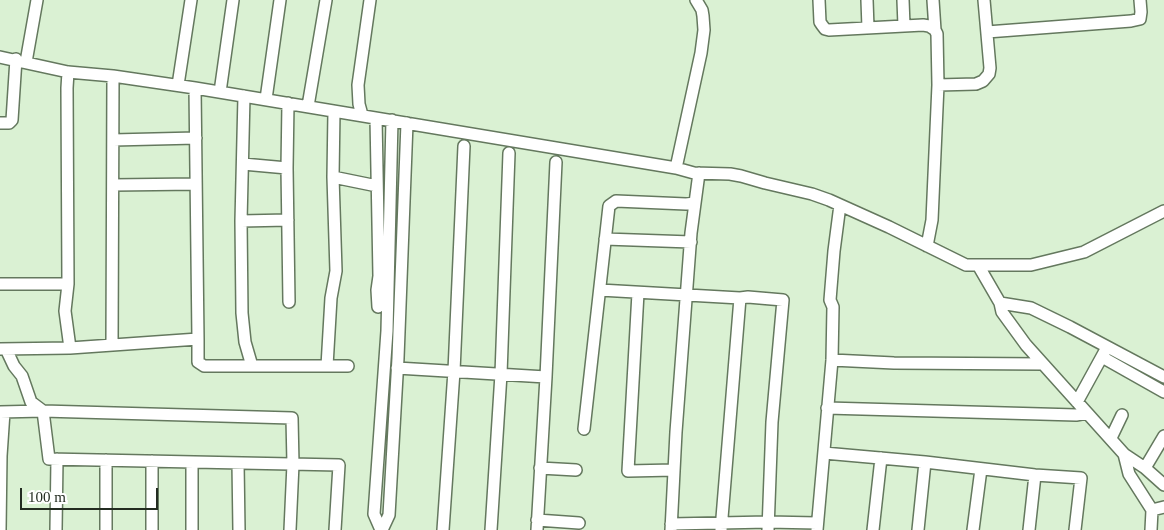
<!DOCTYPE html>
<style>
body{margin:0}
#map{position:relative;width:1164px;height:530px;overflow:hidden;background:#daf1d3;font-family:Georgia,serif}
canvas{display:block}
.scale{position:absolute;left:20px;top:488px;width:138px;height:22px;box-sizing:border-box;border:2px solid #232c21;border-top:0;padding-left:6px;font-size:15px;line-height:18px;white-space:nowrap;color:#232c21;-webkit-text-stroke:4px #fff;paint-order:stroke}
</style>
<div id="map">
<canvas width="1164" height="530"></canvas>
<div class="scale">100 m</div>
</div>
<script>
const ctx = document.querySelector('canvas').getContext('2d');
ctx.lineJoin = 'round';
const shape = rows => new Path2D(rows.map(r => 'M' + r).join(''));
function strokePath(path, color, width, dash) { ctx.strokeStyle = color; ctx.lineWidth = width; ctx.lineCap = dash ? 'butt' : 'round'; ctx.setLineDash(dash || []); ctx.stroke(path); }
const minor = shape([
 [819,0,820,22,822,25,825,29,829,30,923,25,929,26,935,30,937,34,938,85,932,220,927,246],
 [867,0,868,28],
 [903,0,904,26],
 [933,0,935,30],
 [987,32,1131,21,1140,19,1141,12,1140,0],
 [0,57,68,72,113,76,195,88,676,168,694,173,730,174,741,176,765,183,812,194,829,200,889,227,966,265,1031,265,1084,252,1164,211],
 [26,62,37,0],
 [68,72,67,88,68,284,65,311,70,348],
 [178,85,191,0],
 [938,85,976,84,983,81,989,74,990,68,984,0],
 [220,92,233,0],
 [244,96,241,221,242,313,245,342,252,366],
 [266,99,280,0],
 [288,103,287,168,289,302],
 [308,106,326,0],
 [362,115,359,104,358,85,370,0],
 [376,118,379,276,377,290,378,307],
 [0,123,9,123,12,120,16,59],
 [113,140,196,138],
 [243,164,287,168],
 [676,168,701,53,704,30,703,16,702,10,696,0],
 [333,177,377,186],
 [113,185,196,184],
 [241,221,288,220],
 [605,239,691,242],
 [978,265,1000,303,1002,312,1026,345,1124,454,1145,468,1164,485],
 [0,284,68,284],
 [600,290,740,298,748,297,783,300,772,422,768,530],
 [638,293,628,471,674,470],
 [1000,303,1031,308,1070,327,1164,377],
 [198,339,198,362,204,366,348,366],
 [112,345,113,76],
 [0,349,70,348,198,339,195,88],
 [6,349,14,366,22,376,31,402,43,411,292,418,293,464,290,530],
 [1102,357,1164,392],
 [832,360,894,363,1043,364],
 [327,366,331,298,336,271,333,177,334,111],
 [397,368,546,377],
 [1077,402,1105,351],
 [827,408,1076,415,1087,413],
 [0,412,43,411,49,459,339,465,335,530],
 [584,429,609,206,616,201,686,204,695,203],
 [1111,438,1122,415],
 [824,453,925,462,1035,475,1081,478,1075,530],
 [1124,454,1129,474,1152,510,1164,507],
 [106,460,106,530],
 [152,461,152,530],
 [192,462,192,530],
 [238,463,239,530],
 [540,468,576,470],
 [1145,468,1164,436],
 [537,520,579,523],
 [671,524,768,522,817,523],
 [0,530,1,456,4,412],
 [56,530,57,459],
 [381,530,374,514,387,331,392,120],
 [382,530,389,515,398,358,407,123],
 [443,530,454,371,464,146],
 [491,530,501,374,509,153],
 [537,530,546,377,556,162],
 [671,530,676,432,691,233,699,173],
 [721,530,740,298],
 [817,530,832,360,833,307,830,300,834,251,840,205],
 [873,530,881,458],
 [918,530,925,462],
 [973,530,981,469],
 [1029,530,1035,475],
 [1151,530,1152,510]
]);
strokePath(minor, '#64785e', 14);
strokePath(minor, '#fff', 11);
</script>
